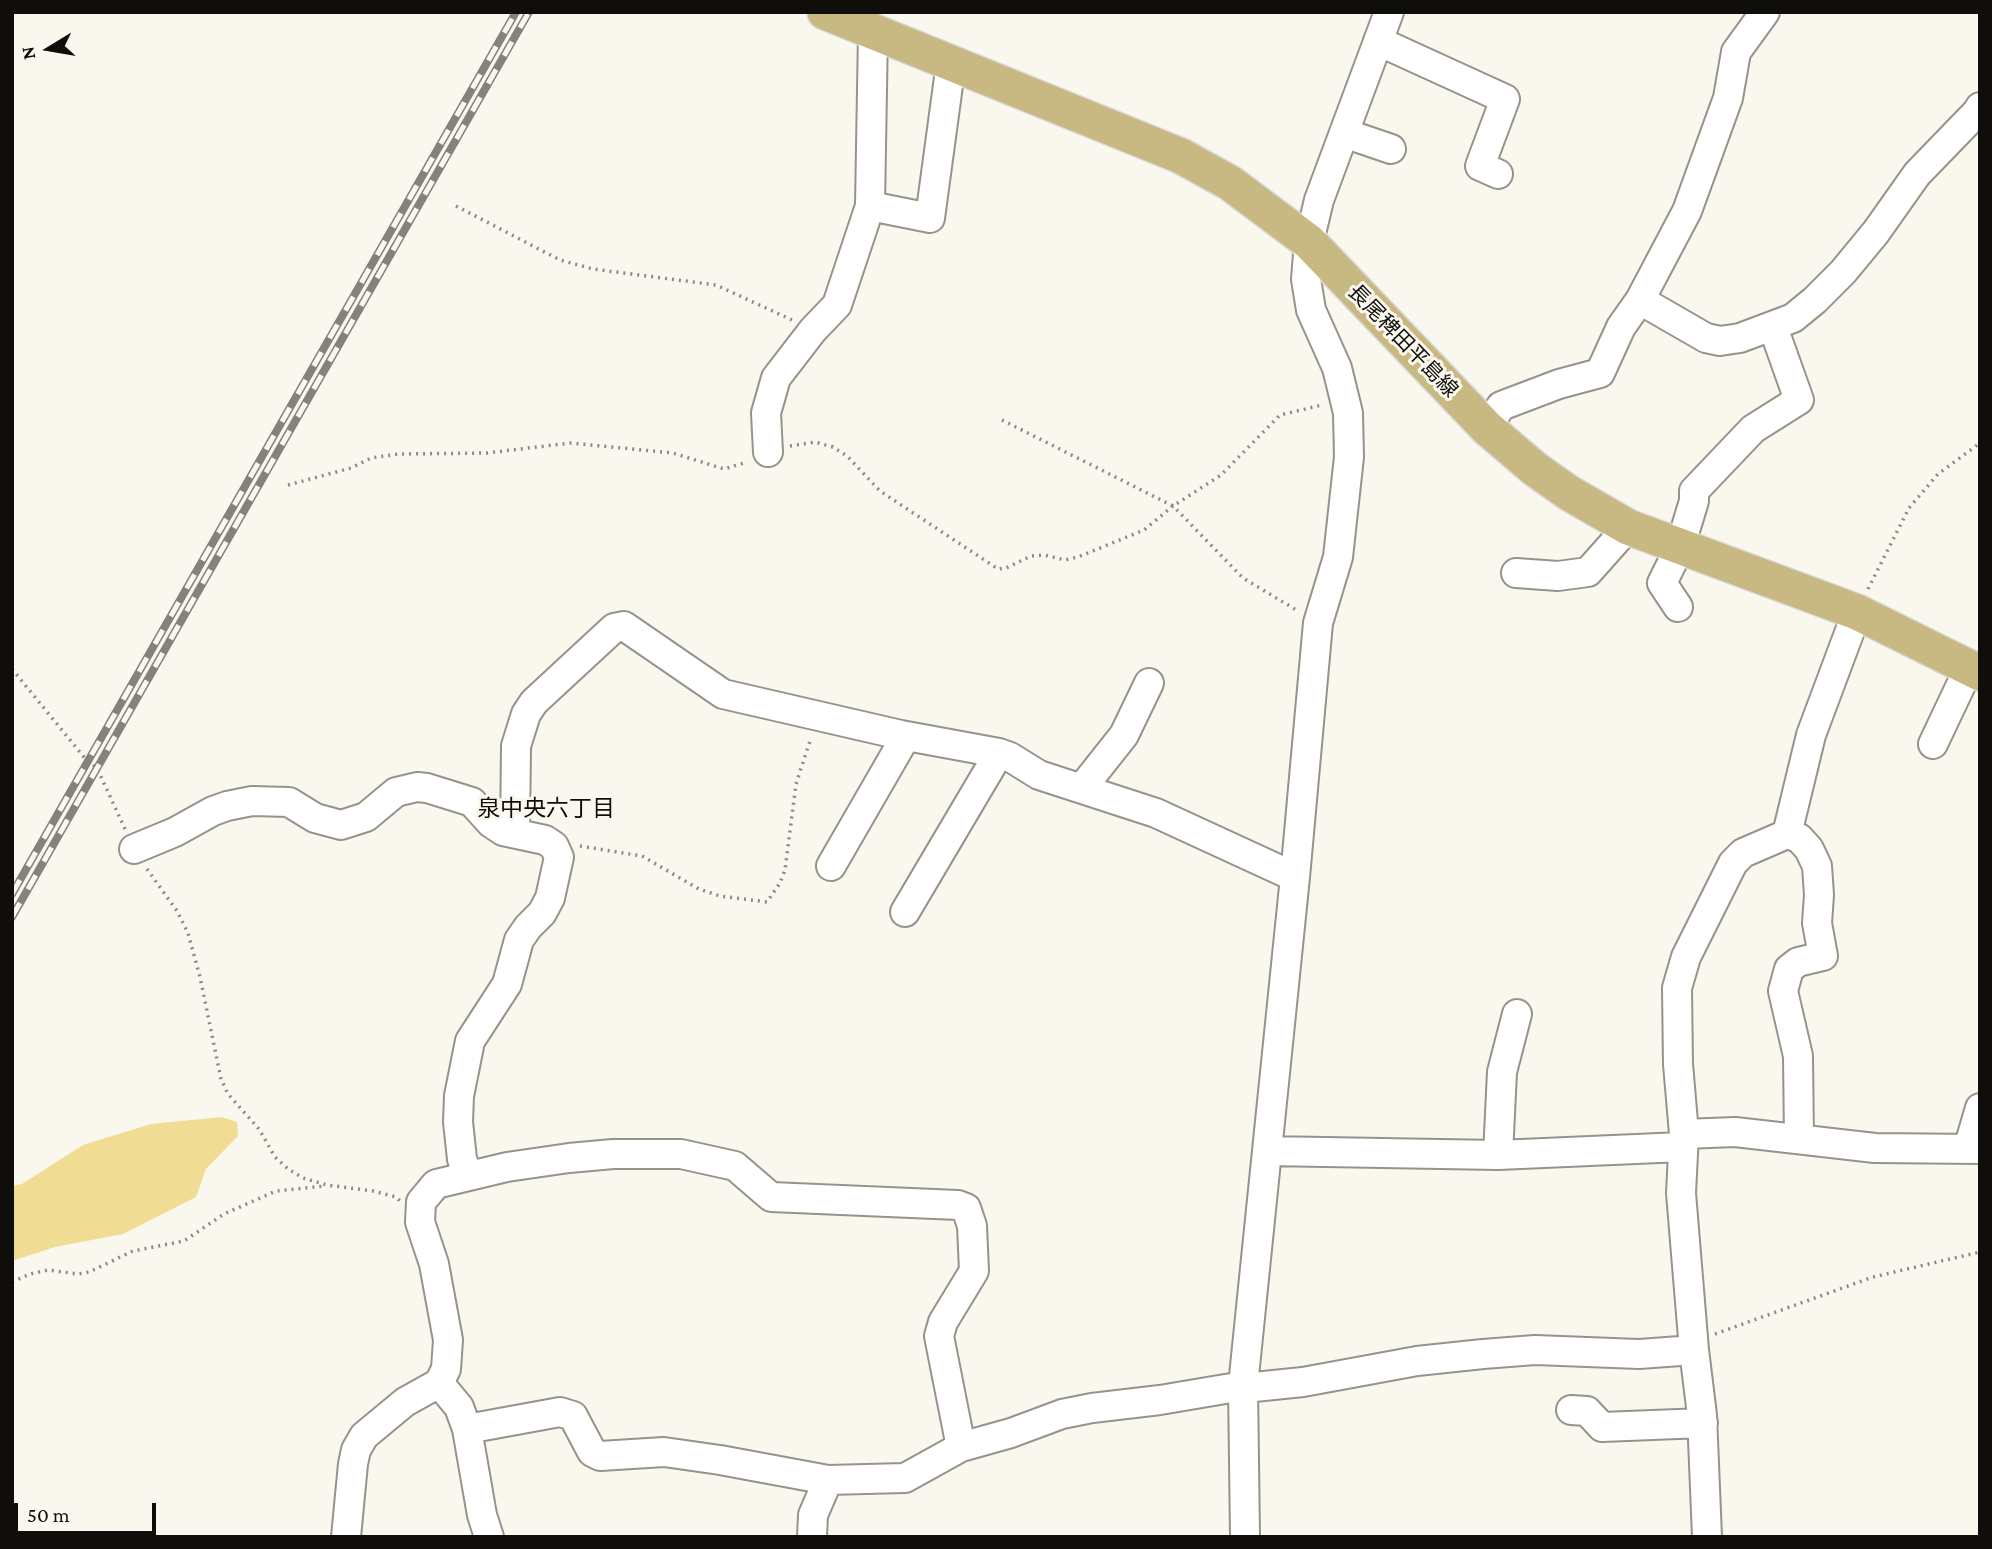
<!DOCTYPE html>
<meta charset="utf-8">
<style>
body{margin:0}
#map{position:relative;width:1992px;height:1549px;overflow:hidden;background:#faf8ee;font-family:"Crimson Pro",serif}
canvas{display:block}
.frame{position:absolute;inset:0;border:14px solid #0f0e0b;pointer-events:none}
.north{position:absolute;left:14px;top:14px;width:70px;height:70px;-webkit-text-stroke:5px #faf8ee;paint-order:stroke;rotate:259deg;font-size:19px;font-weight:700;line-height:28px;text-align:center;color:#0f0e0b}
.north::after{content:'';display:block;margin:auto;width:24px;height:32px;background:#0f0e0b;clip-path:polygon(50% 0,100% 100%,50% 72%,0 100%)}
.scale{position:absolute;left:14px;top:1503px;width:142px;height:32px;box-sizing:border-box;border:4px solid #0f0e0b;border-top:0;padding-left:9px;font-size:21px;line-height:24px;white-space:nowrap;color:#0f0e0b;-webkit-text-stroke:5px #faf8ee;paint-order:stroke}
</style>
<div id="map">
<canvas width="1992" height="1549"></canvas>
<div class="frame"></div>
<div class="north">N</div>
<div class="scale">50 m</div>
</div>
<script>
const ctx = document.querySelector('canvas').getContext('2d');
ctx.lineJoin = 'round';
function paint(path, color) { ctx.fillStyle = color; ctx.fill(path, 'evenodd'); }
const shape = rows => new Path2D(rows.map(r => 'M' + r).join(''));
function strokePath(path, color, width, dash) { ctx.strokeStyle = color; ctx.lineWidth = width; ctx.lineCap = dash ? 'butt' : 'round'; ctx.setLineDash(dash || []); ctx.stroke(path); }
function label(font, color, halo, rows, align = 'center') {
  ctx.font = font + ' "Crimson Pro","Noto Sans JP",serif'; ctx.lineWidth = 6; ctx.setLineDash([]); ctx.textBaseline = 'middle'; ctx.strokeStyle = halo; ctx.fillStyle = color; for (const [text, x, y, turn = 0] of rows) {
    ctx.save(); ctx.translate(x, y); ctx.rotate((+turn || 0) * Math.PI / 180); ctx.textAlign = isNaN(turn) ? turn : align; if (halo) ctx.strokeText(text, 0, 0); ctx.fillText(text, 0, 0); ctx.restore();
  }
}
const water = shape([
 [222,1117,237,1122,238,1136,206,1169,196,1197,123,1234,55,1247,12,1261,12,1186,22,1184,83,1145,151,1124]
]);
const path = shape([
 [456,206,560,260,593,269,716,285,792,320],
 [1002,420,1173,506,1221,475,1280,415,1322,405],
 [790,446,815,442,833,447,847,456,880,491,998,569,1006,568,1031,556,1044,555,1065,560,1078,557,1144,530,1173,506,1243,578,1298,611],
 [288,485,351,468,371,458,398,454,487,453,570,443,673,453,724,469,747,462],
 [1868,589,1909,508,1938,474,1980,443],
 [12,669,88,762,97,768,125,829],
 [580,846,642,856,699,889,720,896,767,902,780,883,785,870,796,784,811,738],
 [147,869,177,911,188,933,200,977,221,1079,228,1094,259,1129,275,1157,288,1169,303,1178,327,1185,373,1191,396,1197,400,1201],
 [12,1282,30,1274,48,1270,78,1274,89,1272,133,1251,184,1241,224,1214,276,1191,325,1186],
 [1715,1334,1873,1277,1980,1252]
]);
const minor = shape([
 [1378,41,1505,99,1480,166,1498,174],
 [1344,133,1391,149],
 [870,206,930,218,951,63],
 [1640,300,1687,211,1728,98,1736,52,1765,12],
 [1487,428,1501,406,1559,384,1600,373,1621,327,1640,300,1706,338,1720,341,1740,338,1793,318,1815,300,1843,272,1876,232,1917,174,1977,112,1980,107],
 [768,452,766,413,776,378,813,330,837,305,870,206,873,32],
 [1516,573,1558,576,1588,572,1628,527],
 [1678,607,1662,583,1680,547,1694,501,1694,491,1753,429,1799,400,1773,327],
 [1933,744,1969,668],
 [1082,788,1124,735,1149,683],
 [515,833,516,746,526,714,534,702,614,628,624,626,723,694,901,735,999,753,1010,757,1039,775,1156,813,1295,877],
 [1787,834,1799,838,1809,849,1817,866,1819,895,1817,923,1823,956,1798,962,1789,969,1783,991,1798,1056,1799,1139],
 [134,849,175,832,213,811,227,806,252,801,289,802,315,818,341,825,366,817,396,792,417,787,427,788,472,802,491,823,503,831,545,840,554,846,559,857,550,898,542,913,528,927,519,940,507,984,470,1041,459,1096,458,1122,462,1159,468,1176],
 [831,866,906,736],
 [905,912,999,753],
 [1684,1134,1735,1132,1875,1148,1980,1149],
 [1968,1149,1980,1108],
 [1267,1151,1498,1155,1682,1147],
 [1498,1155,1502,1072,1517,1014],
 [439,1383,459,1407,467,1429,482,1515,489,1537],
 [1571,1410,1587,1411,1602,1427,1703,1423],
 [467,1429,560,1412,573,1416,592,1452,600,1456,664,1452,720,1460,828,1480,905,1478,961,1447,1011,1433,1062,1414,1092,1408,1160,1400,1243,1386,1254,1387,1303,1382,1417,1361,1483,1354,1535,1350,1639,1354,1694,1350],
 [346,1537,353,1464,356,1450,364,1436,405,1402,439,1383,446,1369,448,1340,434,1264,420,1222,421,1202,436,1184,507,1167,569,1158,613,1154,681,1154,735,1166,771,1197,958,1205,966,1208,972,1226,974,1271,943,1322,939,1336,961,1447],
 [812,1537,813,1515,828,1480],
 [1245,1537,1243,1386,1295,877,1318,623,1338,557,1349,457,1348,413,1337,368,1311,310,1306,279,1309,242,1319,200,1389,12],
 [1707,1537,1702,1415,1694,1350,1681,1193,1684,1134,1678,1064,1677,988,1686,957,1733,863,1743,853,1787,834,1811,735,1857,612]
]);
const major = shape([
 [825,12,1181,156,1230,183,1309,242,1487,428,1535,469,1569,493,1628,527,1857,612,1980,673]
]);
const rail = shape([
 [12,894,516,12],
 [12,917,529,12]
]);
const streetNames = [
 ["長尾稗田平島線",1403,341,46]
];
const neighbourhoodNames = [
 ["泉中央六丁目",546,809]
];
paint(water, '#f1dc94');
strokePath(minor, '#96938a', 32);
strokePath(major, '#d9d8d8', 38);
strokePath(path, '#8a8982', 3.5, [2, 5]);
strokePath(minor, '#fff', 28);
strokePath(major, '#c8b983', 35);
strokePath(rail, '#83827b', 8);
strokePath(rail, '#faf8ee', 5, [16]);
label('21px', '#0f0e0b', '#faf8ee', streetNames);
label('23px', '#0f0e0b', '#faf8ee', neighbourhoodNames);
</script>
